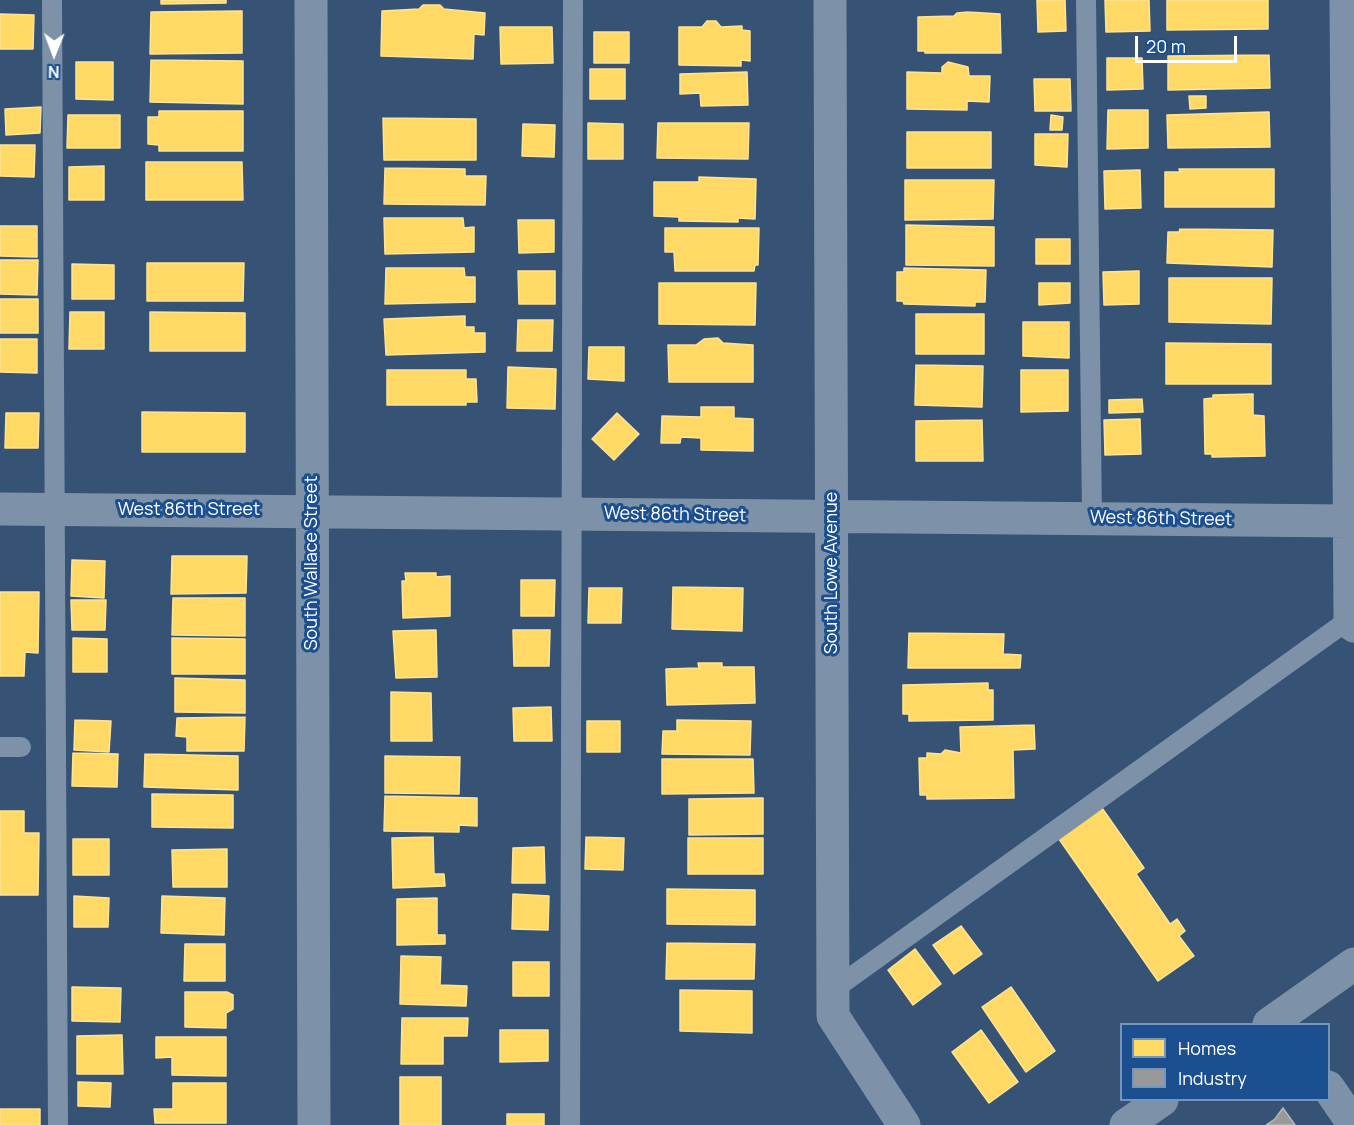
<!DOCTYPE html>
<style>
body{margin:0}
#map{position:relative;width:1354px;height:1125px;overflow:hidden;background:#365274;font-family:Manrope,sans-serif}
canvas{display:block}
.legend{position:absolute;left:1120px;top:1023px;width:210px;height:78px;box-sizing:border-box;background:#1b4f8f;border:2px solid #7695bc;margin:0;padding:8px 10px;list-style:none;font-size:18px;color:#fff}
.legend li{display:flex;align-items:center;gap:12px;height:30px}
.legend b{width:30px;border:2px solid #7695bc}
.north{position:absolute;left:24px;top:24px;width:60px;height:60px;-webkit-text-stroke:4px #1b4f8f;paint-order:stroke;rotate:181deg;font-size:16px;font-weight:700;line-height:24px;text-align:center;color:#fff}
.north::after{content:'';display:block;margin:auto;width:21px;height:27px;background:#fff;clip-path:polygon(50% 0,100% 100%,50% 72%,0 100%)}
.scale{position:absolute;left:1135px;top:36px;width:102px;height:27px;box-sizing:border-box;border:3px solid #fff;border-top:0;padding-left:8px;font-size:18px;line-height:21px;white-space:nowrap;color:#fff;-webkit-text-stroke:4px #1b4f8f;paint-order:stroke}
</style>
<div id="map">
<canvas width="1354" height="1125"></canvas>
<ul class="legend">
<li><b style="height:16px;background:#ffd966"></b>Homes</li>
<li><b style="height:16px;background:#999"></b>Industry</li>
</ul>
<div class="north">N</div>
<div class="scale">20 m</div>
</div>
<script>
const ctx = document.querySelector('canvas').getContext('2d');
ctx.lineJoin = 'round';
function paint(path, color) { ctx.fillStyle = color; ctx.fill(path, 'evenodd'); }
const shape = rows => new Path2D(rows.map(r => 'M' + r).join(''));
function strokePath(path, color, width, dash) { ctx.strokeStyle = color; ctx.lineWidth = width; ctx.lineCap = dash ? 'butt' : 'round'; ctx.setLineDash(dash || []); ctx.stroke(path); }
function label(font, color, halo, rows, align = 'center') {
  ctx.font = font + ' Manrope,sans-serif'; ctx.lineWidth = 6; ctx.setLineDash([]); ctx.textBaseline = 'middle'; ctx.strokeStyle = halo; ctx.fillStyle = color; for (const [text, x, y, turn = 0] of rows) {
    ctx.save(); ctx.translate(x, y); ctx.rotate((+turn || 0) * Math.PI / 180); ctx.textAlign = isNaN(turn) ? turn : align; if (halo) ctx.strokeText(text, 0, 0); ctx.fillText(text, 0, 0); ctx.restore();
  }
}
const homes = shape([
 [161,0,226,0,226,3,161,4,161,0],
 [1037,0,1065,0,1066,31,1038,32,1037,0],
 [1105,0,1149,0,1150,31,1106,32,1105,0],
 [1167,0,1268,0,1268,29,1167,30,1167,0],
 [423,5,440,5,444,9,485,13,484,35,474,34,473,59,381,56,382,11,419,9,423,5],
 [242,11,242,53,150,54,151,12,242,11],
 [968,12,1000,14,1001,53,925,53,925,51,918,51,918,17,954,16,957,13,968,12],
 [0,14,34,15,33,49,0,49,0,14],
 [707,21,716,21,721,27,742,26,742,30,750,31,750,61,741,60,741,66,679,65,679,27,702,27,707,21],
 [500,27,552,27,553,63,501,64,500,27],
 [594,32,629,32,629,63,594,63,594,32],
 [1269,55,1270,88,1168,90,1168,56,1269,55],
 [1107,58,1142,58,1143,89,1107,90,1107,58],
 [151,60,243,61,243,104,150,102,151,60],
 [76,62,113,62,113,100,76,99,76,62],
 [948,62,968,67,969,76,990,76,989,102,967,101,967,110,907,109,907,72,942,73,942,67,948,62],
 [590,69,625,69,625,99,590,99,590,69],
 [747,72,748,105,701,106,700,93,680,94,680,74,747,72],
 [1034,79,1070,79,1071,111,1035,111,1034,79],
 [1189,96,1206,96,1206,108,1190,109,1189,96],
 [41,107,40,133,6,135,5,109,41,107],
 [1108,110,1148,110,1148,148,1107,149,1108,110],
 [159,111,243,111,243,151,159,151,159,145,148,144,148,117,159,117,159,111],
 [1269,112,1270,147,1168,148,1167,115,1269,112],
 [68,115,120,115,120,148,67,148,68,115],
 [1051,115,1063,117,1062,130,1050,130,1051,115],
 [383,118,476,119,476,160,384,160,383,118],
 [588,123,623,124,623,159,588,159,588,123],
 [658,123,749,123,748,159,657,158,658,123],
 [523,124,555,125,554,157,522,156,523,124],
 [907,132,991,132,991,168,907,168,907,132],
 [1035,134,1068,134,1067,167,1035,165,1035,134],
 [0,145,35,145,34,177,0,176,0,145],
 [146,162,242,162,243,200,146,200,146,162],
 [104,166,104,200,69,200,69,167,104,166],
 [385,168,465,169,465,176,486,176,485,205,384,204,385,168],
 [1179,169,1274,169,1274,207,1165,207,1165,172,1180,172,1179,169],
 [1140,170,1141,208,1105,209,1104,171,1140,170],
 [699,177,756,179,755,219,738,218,738,222,679,221,679,217,654,216,654,182,699,182,699,177],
 [905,180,994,180,993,219,905,220,905,180],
 [384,218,463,218,464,228,474,227,474,252,385,254,384,218],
 [518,220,554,220,554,252,519,253,518,220],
 [906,225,994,227,994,266,906,265,906,225],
 [0,226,37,226,37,257,0,256,0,226],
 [665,228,759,228,758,265,755,265,754,271,675,271,674,252,665,252,665,228],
 [1180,229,1273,230,1272,267,1167,263,1168,232,1179,232,1180,229],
 [1036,239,1070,239,1070,264,1036,264,1036,239],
 [0,260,38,260,37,295,0,294,0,260],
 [147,263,244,263,243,301,147,301,147,263],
 [72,264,114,265,114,299,72,299,72,264],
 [386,268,464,268,465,277,475,277,475,302,385,304,386,268],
 [904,268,986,270,985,302,975,302,975,306,904,304,903,301,897,301,897,272,904,272,904,268],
 [518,271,555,271,555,304,519,304,518,271],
 [1139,271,1139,304,1104,305,1103,272,1139,271],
 [1169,278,1272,278,1271,324,1169,322,1169,278],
 [659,283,756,283,755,325,659,324,659,283],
 [1039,283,1070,283,1070,303,1039,305,1039,283],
 [0,299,38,299,38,333,0,333,0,299],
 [70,312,104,312,104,349,69,349,70,312],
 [150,312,245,313,245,351,150,351,150,312],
 [916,314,984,314,984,354,916,354,916,314],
 [465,316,465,327,474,327,474,333,485,333,485,352,386,355,384,319,465,316],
 [518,320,553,320,552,351,517,351,518,320],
 [1023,322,1069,322,1069,358,1023,356,1023,322],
 [718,338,723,343,753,345,753,382,669,382,668,345,696,345,704,339,718,338],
 [0,339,37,339,37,373,0,372,0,339],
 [1166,343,1271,344,1271,384,1166,384,1166,343],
 [589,347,624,347,624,381,588,379,589,347],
 [916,365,983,366,982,407,915,405,916,365],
 [508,367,556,369,555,409,507,408,508,367],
 [387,370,466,370,466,379,476,379,477,402,466,402,466,405,387,405,387,370],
 [1021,370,1068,370,1068,411,1021,412,1021,370],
 [1253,394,1253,415,1264,416,1265,456,1212,457,1212,454,1205,454,1204,399,1213,398,1213,395,1253,394],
 [1142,399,1143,412,1109,413,1109,400,1142,399],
 [701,407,734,407,734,418,753,419,753,451,701,450,701,438,681,437,680,443,661,443,662,416,701,417,701,407],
 [142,412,245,413,245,452,142,452,142,412],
 [6,413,39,413,38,448,5,448,6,413],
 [617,413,639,434,614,460,592,439,617,413],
 [1140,419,1141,454,1105,455,1104,420,1140,419],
 [982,420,983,461,916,461,916,421,982,420],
 [172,556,247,556,246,593,171,594,172,556],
 [72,560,105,561,104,598,71,596,72,560],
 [405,573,436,573,436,577,450,576,450,616,403,618,402,581,406,581,405,573],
 [521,580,555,580,554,616,521,616,521,580],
 [673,587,743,588,742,631,672,629,673,587],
 [589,588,622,588,621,623,588,623,589,588],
 [0,592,39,592,38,653,25,652,24,676,0,676,0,592],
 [173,598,245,598,245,636,172,635,173,598],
 [71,600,106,600,105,630,72,630,71,600],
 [436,630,437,677,396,678,393,631,436,630],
 [513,630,550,630,549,666,514,666,513,630],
 [909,633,1004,634,1003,654,1021,655,1020,668,908,668,909,633],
 [73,638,107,639,107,672,73,672,73,638],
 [172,638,245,639,245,674,172,674,172,638],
 [698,663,722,663,722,667,754,667,755,703,667,705,666,669,699,668,698,663],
 [175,678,245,680,245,713,175,712,175,678],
 [988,683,988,690,993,690,993,720,909,721,909,714,903,714,903,685,988,683],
 [391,692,431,693,432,741,391,741,391,692],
 [551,707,552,741,514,741,513,708,551,707],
 [245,717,244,751,187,751,187,737,176,736,177,718,245,717],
 [75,720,111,721,109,752,74,750,75,720],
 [677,720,751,721,750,755,662,754,663,731,677,731,677,720],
 [587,721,620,721,620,752,587,752,587,721],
 [1034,725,1035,749,1013,750,1014,798,927,799,927,795,920,795,919,758,927,758,927,753,941,754,945,750,961,753,960,727,1034,725],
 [73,753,118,754,117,787,72,786,73,753],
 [145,754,238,756,238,790,144,787,145,754],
 [385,756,460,757,459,794,385,793,385,756],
 [662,759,753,759,754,793,662,794,662,759],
 [152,794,233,795,233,828,152,827,152,794],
 [385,796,477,798,477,826,459,825,459,832,384,831,385,796],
 [763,798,763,834,689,835,689,799,763,798],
 [1102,808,1144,868,1136,874,1170,924,1177,919,1185,931,1179,936,1194,956,1158,981,1059,839,1102,808],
 [0,811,24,811,24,833,39,833,38,895,0,895,0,811],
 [433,837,434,874,444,874,445,886,393,888,392,838,433,837],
 [586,837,624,838,623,870,585,869,586,837],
 [688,838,763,838,763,874,688,874,688,838],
 [73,839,109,839,109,875,73,875,73,839],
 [544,847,545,883,512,883,513,848,544,847],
 [227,849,227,887,173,887,172,850,227,849],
 [667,889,755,890,755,925,667,924,667,889],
 [513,894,549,896,548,930,512,929,513,894],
 [74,896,109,898,108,927,74,927,74,896],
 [162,896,225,898,224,935,161,933,162,896],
 [437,898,437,935,445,935,445,944,397,945,397,899,437,898],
 [961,926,982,954,954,974,933,945,961,926],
 [667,943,755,944,754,979,666,979,667,943],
 [185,944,225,944,225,981,184,981,185,944],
 [915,949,941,984,913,1005,888,970,915,949],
 [401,956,441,957,440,985,467,986,466,1006,400,1004,401,956],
 [513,962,549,962,549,996,513,996,513,962],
 [72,987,121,988,120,1022,72,1021,72,987],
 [1011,987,1055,1051,1026,1072,982,1007,1011,987],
 [680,990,752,991,752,1033,680,1031,680,990],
 [185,992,227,992,233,995,233,1009,226,1013,226,1028,185,1027,185,992],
 [402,1018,468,1018,467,1036,443,1036,443,1064,401,1064,402,1018],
 [500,1030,548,1030,548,1061,500,1062,500,1030],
 [981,1030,1018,1082,989,1103,952,1052,981,1030],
 [122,1035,123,1074,77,1074,77,1036,122,1035],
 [156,1037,226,1037,226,1076,172,1075,172,1057,156,1058,156,1037],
 [400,1077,441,1077,441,1125,400,1125,400,1077],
 [78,1082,111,1083,110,1107,78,1106,78,1082],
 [173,1083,226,1083,226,1123,155,1123,154,1109,173,1109,173,1083],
 [0,1109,40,1109,40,1125,0,1125,0,1109],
 [507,1114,544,1114,544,1125,507,1125,507,1114]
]);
const industry = shape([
 [1283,1108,1295,1125,1266,1125,1275,1119,1283,1108]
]);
const service = shape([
 [52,0,58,1125],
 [1086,0,1092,518],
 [0,747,21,747],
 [833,990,1354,616],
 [570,1125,573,0]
]);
const minor = shape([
 [311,0,314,1125],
 [830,0,833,1016,904,1125],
 [1346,0,1350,619,1354,626],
 [0,509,1350,521],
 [1328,1087,1354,1125]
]);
const tertiary = shape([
 [1269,1024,1354,964],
 [1126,1125,1162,1100]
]);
const streetNames = [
 ["West 86th Street",189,510],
 ["West 86th Street",675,515,1],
 ["West 86th Street",1161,519,1],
 ["South Wallace Street",312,563,-90],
 ["South Lowe Avenue",832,573,-90]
];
paint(homes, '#ffd966');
strokePath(homes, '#ffe494', 1.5);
paint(industry, '#999');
strokePath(industry, '#b8b8b8', 1.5);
strokePath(service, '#7d92a8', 20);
strokePath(minor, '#7d92a8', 33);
strokePath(tertiary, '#7d92a8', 33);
label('18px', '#fff', '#1b4f8f', streetNames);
</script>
